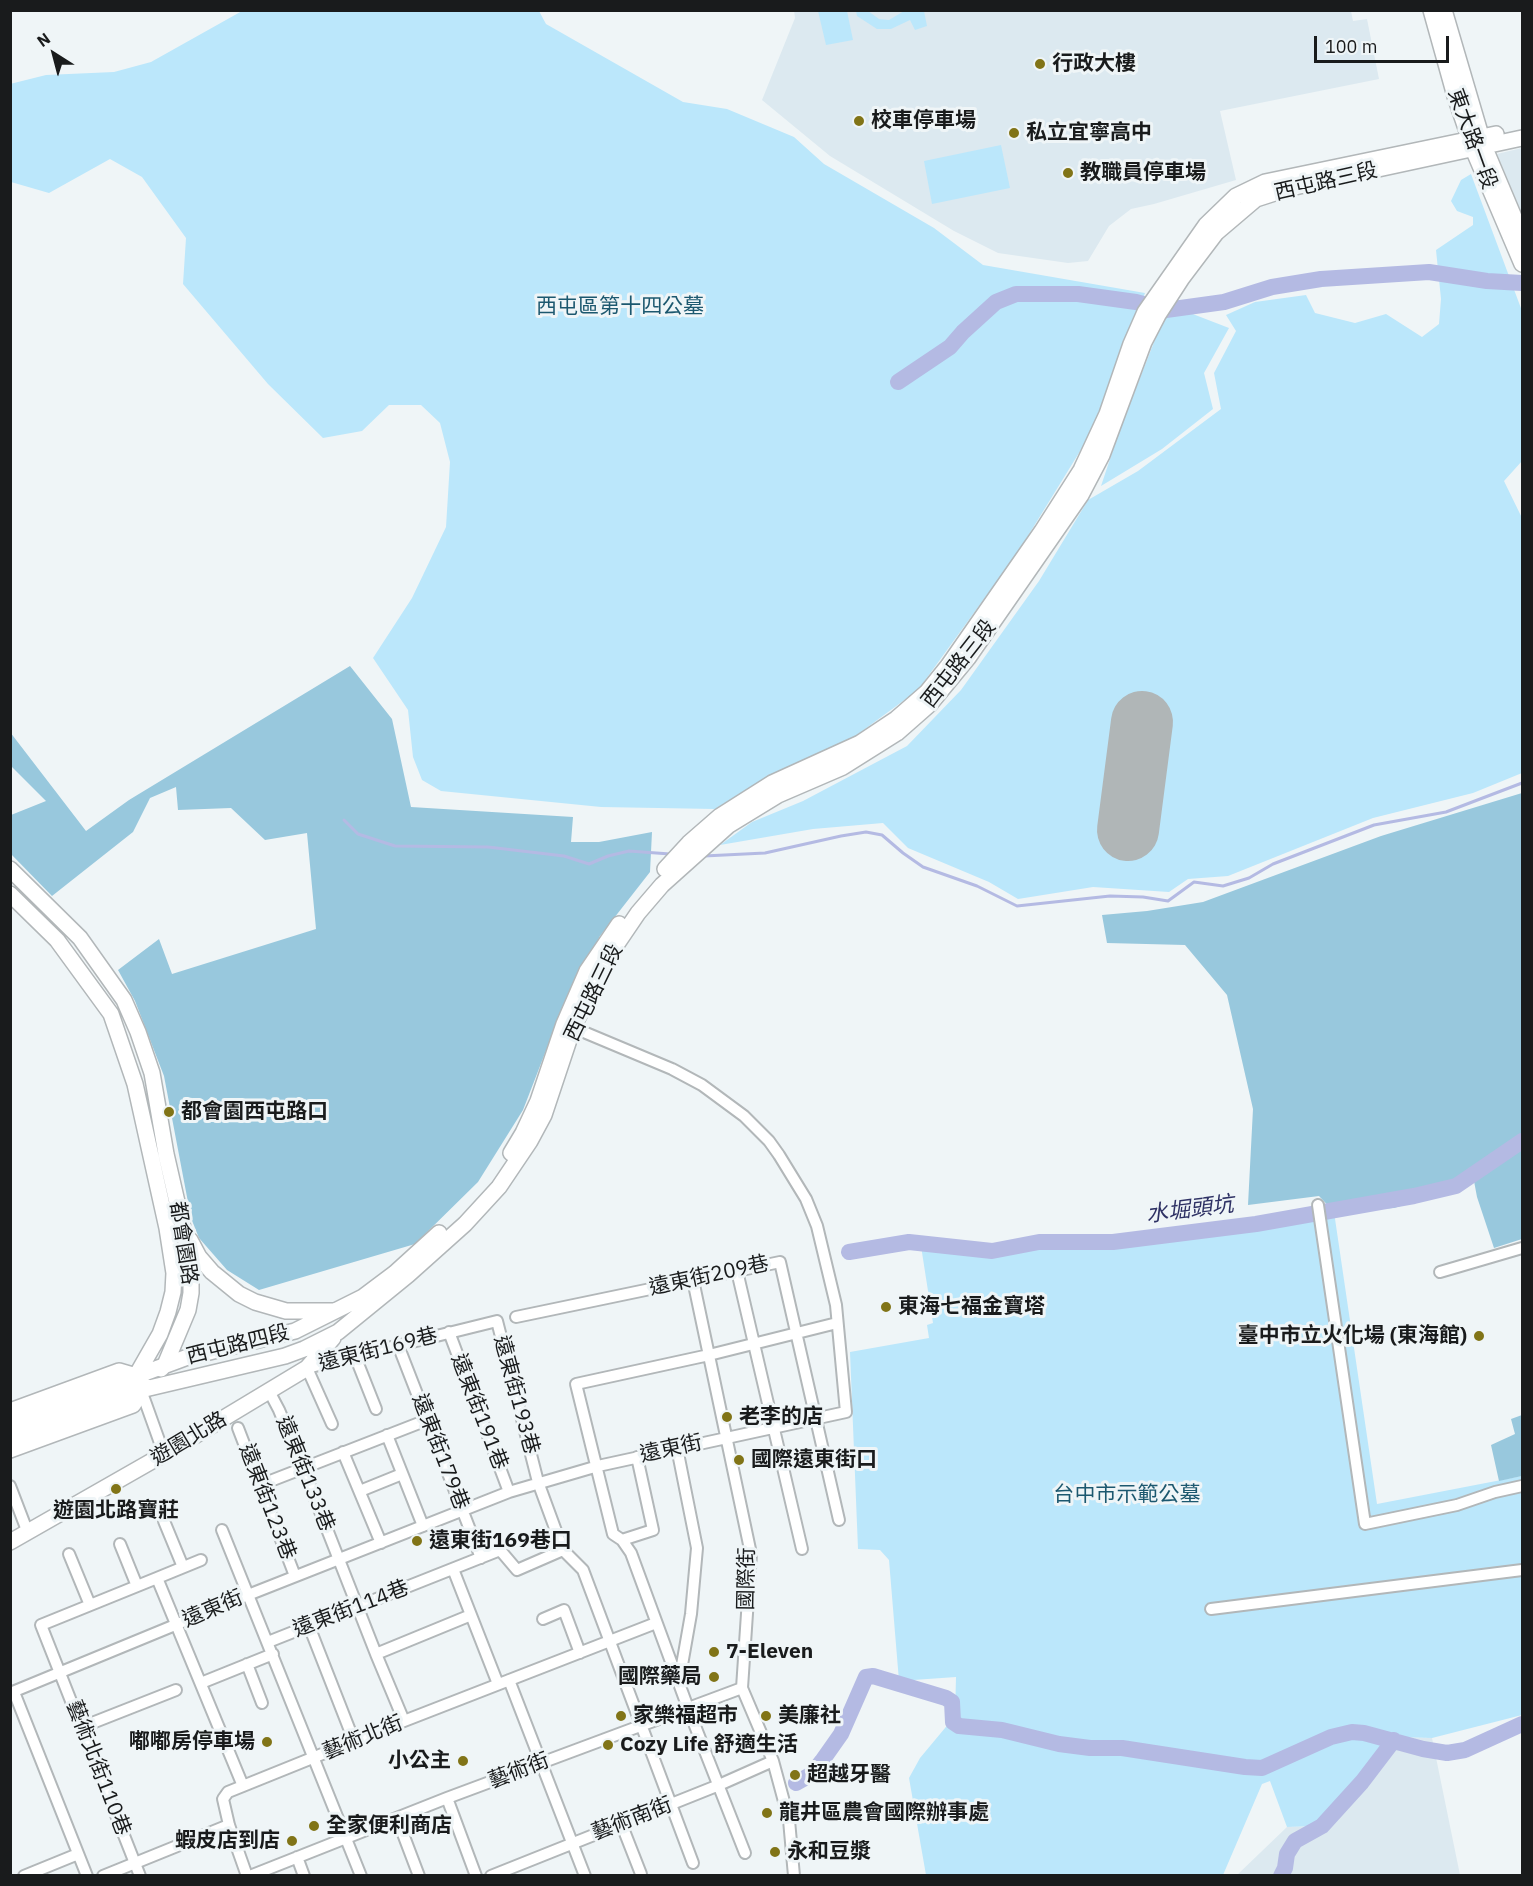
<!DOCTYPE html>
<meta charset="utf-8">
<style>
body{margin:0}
#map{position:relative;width:1533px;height:1886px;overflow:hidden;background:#eff5f7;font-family:"IBM Plex Sans",sans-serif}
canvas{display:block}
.frame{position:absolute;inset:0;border:12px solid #191b1c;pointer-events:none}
.north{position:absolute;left:24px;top:24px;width:60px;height:60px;-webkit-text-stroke:4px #eff5f7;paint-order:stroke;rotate:324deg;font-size:16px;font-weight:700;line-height:24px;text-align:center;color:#191b1c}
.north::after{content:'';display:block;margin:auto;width:21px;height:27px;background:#191b1c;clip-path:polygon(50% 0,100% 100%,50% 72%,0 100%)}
.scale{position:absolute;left:1314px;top:36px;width:135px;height:27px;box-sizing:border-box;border:3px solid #191b1c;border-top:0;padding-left:8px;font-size:18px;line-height:21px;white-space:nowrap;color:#191b1c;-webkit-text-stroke:4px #eff5f7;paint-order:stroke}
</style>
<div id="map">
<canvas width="1533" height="1886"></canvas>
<div class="frame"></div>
<div class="north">N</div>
<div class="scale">100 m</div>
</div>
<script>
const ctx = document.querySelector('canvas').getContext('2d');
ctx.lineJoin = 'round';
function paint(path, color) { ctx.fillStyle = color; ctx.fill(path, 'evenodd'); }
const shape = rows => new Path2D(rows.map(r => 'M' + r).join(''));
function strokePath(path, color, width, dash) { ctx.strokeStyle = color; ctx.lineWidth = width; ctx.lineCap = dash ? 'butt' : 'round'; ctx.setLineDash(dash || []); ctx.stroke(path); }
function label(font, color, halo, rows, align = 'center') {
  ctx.font = font + ' "IBM Plex Sans","Noto Sans TC",sans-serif'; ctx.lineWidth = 6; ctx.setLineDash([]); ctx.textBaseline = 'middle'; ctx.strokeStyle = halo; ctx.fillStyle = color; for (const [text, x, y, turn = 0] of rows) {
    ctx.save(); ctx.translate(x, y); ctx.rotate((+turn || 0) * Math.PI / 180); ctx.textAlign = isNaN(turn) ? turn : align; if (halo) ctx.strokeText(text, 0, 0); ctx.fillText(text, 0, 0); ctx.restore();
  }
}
const built = shape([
 [794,10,1351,11,1353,21,1367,19,1379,79,1220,111,1236,180,1154,204,1131,209,1109,226,1088,261,1068,263,998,253,954,231,830,156,762,100,795,18],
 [1522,148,1522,214,1497,154],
 [1400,1737,1432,1738,1460,1875,1236,1876,1287,1827,1314,1826,1374,1771]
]);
const green = shape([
 [242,11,539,11,546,24,683,102,727,109,794,137,824,164,934,228,983,265,1145,293,1090,435,1018,552,918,690,850,740,757,783,715,809,601,807,441,791,422,780,413,757,408,710,373,658,412,598,446,527,450,462,440,423,421,405,389,405,362,431,323,438,268,384,183,284,186,238,142,177,110,159,49,193,11,182,10,84,46,75,114,72,151,62],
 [818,11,847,11,853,40,826,45],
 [856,11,868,11,879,19,889,20,904,11,924,11,927,26,915,30,910,20,891,29,877,29,857,16],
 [1001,145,1010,188,932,204,924,161],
 [1471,174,1522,311,1522,461,1504,481,1522,518,1522,773,1473,793,1373,818,1228,876,1188,879,1169,892,1093,887,1018,899,989,882,908,848,883,823,813,829,720,845,752,822,803,801,907,746,961,690,1039,581,1088,500,1138,471,1221,409,1214,373,1236,331,1226,315,1255,302,1306,295,1315,313,1355,323,1386,314,1422,337,1439,324,1441,299,1436,250,1473,225,1473,217,1457,211,1451,201,1461,180],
 [1172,306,1229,328,1204,373,1213,409,1162,449,1101,486,1120,429,1156,337],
 [1334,1212,1377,1504,1522,1476,1522,1715,1432,1738,1400,1737,1374,1771,1314,1826,1287,1827,1270,1781,1262,1784,1223,1875,926,1875,909,1778,920,1758,955,1716,956,1677,899,1681,889,1560,880,1550,858,1549,850,1352,929,1338,927,1325,933,1323,921,1246,993,1254,1039,1244,1114,1245,1174,1238,1257,1226,1305,1215]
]);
const forest = shape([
 [350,666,392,719,411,807,573,817,571,842,599,842,652,832,650,872,600,936,559,1017,523,1110,478,1182,415,1244,259,1290,227,1270,199,1238,191,1218,164,1076,135,1001,118,970,159,939,172,974,316,929,307,833,265,840,231,808,178,810,176,787,150,798,133,832,52,896,11,854,11,815,46,801,11,766,10,732,86,831,129,800],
 [1522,793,1522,1239,1494,1248,1477,1197,1474,1181,1451,1191,1394,1208,1334,1212,1319,1196,1248,1205,1253,1109,1227,995,1185,945,1107,943,1102,915,1147,911,1203,902,1381,836],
 [1522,1415,1522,1476,1499,1481,1491,1445,1515,1434,1511,1419]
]);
const stream = shape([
 [344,820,358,834,395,846,488,847,564,856,589,864,608,856,629,851,670,854],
 [704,856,765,853,841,836,866,832,882,835,903,853,923,867,977,886,1017,906,1110,896,1143,897,1168,901,1194,882,1223,886,1249,878,1273,864,1374,825,1446,812,1522,783]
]);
const river = shape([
 [898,382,950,347,963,332,996,302,1016,294,1078,294,1136,302,1166,310,1224,302,1272,287,1321,279,1429,272,1487,281,1522,283],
 [849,1252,909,1242,992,1251,1039,1242,1113,1242,1256,1224,1414,1196,1456,1186,1522,1141],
 [796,1783,812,1774,822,1761,841,1734,866,1677,873,1676,946,1698,952,1702,953,1722,959,1726,1002,1730,1059,1744,1090,1748,1122,1748,1245,1767,1262,1768,1331,1737,1352,1732,1364,1733,1423,1749,1447,1753,1465,1750,1522,1724],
 [1281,1876,1285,1868,1287,1854,1295,1841,1322,1826,1362,1782,1394,1740]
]);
const runway = shape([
 [1128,830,1142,722]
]);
const street = shape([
 [1318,1205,1365,1524,1457,1505,1495,1492,1522,1486],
 [737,1271,802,1549],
 [1440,1272,1522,1248],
 [693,1280,751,1554,742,1688,773,1761,789,1820,794,1876],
 [516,1317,780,1262,839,1520],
 [449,1332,509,1492],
 [398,1345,481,1558],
 [355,1356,376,1409],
 [141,1390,160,1443,166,1453],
 [269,1391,279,1410,303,1468,376,1654,471,1615],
 [332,1424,307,1368,497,1321,538,1482,563,1550,583,1570,693,1863],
 [238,1428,295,1576],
 [387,1435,423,1526],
 [343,1452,381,1543],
 [260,1485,427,1420],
 [10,1486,28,1533],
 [360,1491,402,1474],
 [164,1521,183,1567],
 [222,1530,361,1876],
 [622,1540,653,1530,637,1457],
 [120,1544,137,1586],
 [69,1554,90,1605],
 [453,1569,498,1684],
 [157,1578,201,1560],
 [1211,1609,1522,1570],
 [543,1619,564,1610,580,1653],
 [309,1626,354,1741],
 [268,1642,500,1550,517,1570,563,1550],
 [376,1654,404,1721],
 [247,1664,262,1703],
 [674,1671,682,1665,691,1614,697,1548,677,1448],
 [509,1680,585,1876],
 [201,1683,273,1654],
 [14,1692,87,1876],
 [10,1693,248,1595,509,1492,598,1466,846,1412,836,1305,817,1226,806,1199,779,1155,769,1141,744,1116,702,1085,672,1069,567,1025],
 [82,1727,176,1690],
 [447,1798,476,1876],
 [397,1818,419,1876],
 [621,1823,641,1874],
 [745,1853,688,1708,631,1553,622,1540,613,1534,576,1384,709,1355,837,1323],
 [297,1857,304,1876],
 [24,1876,78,1854],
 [103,1876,229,1825],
 [140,1876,41,1625,157,1578,243,1786],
 [247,1876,229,1825,223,1799,228,1792,404,1721,656,1623],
 [250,1876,447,1798,742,1688],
 [491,1876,719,1785,773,1761]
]);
const secondary = shape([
 [1431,10,1455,96,1473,149,1522,264],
 [1444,10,1484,146,1522,236],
 [10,869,80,938,124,1000,138,1032,152,1073,166,1154,188,1250,191,1272,191,1293,188,1310,165,1365,161,1369],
 [665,869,689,843,720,816,772,783,860,743,896,719,927,692,948,666,1042,531,1081,470,1107,414,1131,344,1145,312,1206,225,1236,196,1265,182,1496,134],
 [10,894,57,940,111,1014,135,1084,167,1228,174,1273,173,1292,168,1312,160,1334,136,1376,137,1380],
 [511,1153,523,1133,538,1101,564,1024,587,971,619,924],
 [190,1240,199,1257,212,1272,239,1294,255,1302,286,1311,333,1311],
 [10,1411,119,1371,136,1376],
 [10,1423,185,1358,295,1331,363,1297,395,1273,439,1233],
 [10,1436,128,1393,285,1356,304,1349,338,1332,408,1275,465,1224,499,1187,530,1141,544,1115,573,1028,604,963,638,913,662,885,729,825,778,795,843,767,897,733,930,704,968,658,1081,495,1102,455,1144,342,1158,315,1182,278,1216,233,1256,199,1290,188,1522,138],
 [10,1450,133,1405,145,1386],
 [10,1542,166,1453,307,1368,333,1338]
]);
const markers = [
 [1040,64,6,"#817417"],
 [859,121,6,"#817417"],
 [1014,133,6,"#817417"],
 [1068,173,6,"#817417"],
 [169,1112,6,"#817417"],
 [886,1307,6,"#817417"],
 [1479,1336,6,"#817417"],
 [727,1417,6,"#817417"],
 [739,1460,6,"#817417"],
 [116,1489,6,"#817417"],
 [417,1541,6,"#817417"],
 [714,1652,6,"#817417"],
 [714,1677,6,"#817417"],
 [621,1716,6,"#817417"],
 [766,1716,6,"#817417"],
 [267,1742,6,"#817417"],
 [608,1745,6,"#817417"],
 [463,1761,6,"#817417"],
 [795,1775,6,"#817417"],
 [767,1813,6,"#817417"],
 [314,1826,6,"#817417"],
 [292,1841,6,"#817417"],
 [775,1852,6,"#817417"]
];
const poiNames = [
 ["行政大樓",1052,64],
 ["校車停車場",871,121],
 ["私立宜寧高中",1026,133],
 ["教職員停車場",1080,173],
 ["都會園西屯路口",181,1112],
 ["東海七福金寶塔",898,1307],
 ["臺中市立火化場 (東海館)",1467,1336,"right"],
 ["老李的店",739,1417],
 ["國際遠東街口",751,1460],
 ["遊園北路寶莊",116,1511,"center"],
 ["遠東街169巷口",429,1541],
 ["7-Eleven",726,1652],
 ["國際藥局",702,1677,"right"],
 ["家樂福超市",633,1716],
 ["美廉社",778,1716],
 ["嘟嘟房停車場",255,1742,"right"],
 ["Cozy Life 舒適生活",620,1745],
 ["小公主",451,1761,"right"],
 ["超越牙醫",807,1775],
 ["龍井區農會國際辦事處",779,1813],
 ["全家便利商店",326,1826],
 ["蝦皮店到店",280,1841,"right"],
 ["永和豆漿",787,1852]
];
const streetNames = [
 ["東大路一段",1472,139,70],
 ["西屯路三段",1326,182,-13],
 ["西屯路三段",959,664,-52],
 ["西屯路三段",594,993,-64],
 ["都會園路",183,1243,81],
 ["遠東街209巷",709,1276,-12],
 ["西屯路四段",238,1345,-14],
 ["遠東街169巷",378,1350,-14],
 ["遠東街193巷",516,1395,75],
 ["遠東街191巷",479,1412,69],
 ["遊園北路",189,1439,-31],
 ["遠東街",671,1449,-12],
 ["遠東街179巷",440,1452,69],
 ["遠東街133巷",305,1474,68],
 ["遠東街123巷",267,1502,69],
 ["國際街",747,1579,-89],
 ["遠東街",213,1609,-23],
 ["遠東街114巷",351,1609,-21],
 ["藝術北街",363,1738,-22],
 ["藝術北街110巷",98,1768,69],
 ["藝術街",519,1771,-21],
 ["藝術南街",632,1819,-21]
];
const parkNames = [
 ["西屯區第十四公墓",620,307],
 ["台中市示範公墓",1127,1495]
];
const waterNames = [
 ["水堀頭坑",1190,1210,-7]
];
paint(built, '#dce9f0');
paint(green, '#bbe7fb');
paint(forest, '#98c8dd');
strokePath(stream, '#b4bae3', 3);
strokePath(river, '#b4bae3', 16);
strokePath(runway, '#b0b6b7', 62);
strokePath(street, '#b2b7b9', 14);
strokePath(secondary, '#b2b7b9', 18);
strokePath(street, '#fff', 10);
strokePath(secondary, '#fff', 15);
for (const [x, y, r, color] of markers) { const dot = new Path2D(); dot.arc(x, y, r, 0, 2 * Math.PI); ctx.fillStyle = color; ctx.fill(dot); strokePath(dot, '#eff5f7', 2); }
label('bold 21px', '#191b1c', '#eff5f7', poiNames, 'left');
label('21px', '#191b1c', '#eff5f7', streetNames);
label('21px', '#1c586f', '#eff5f7', parkNames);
label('italic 22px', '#2e3164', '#eff5f7', waterNames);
</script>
